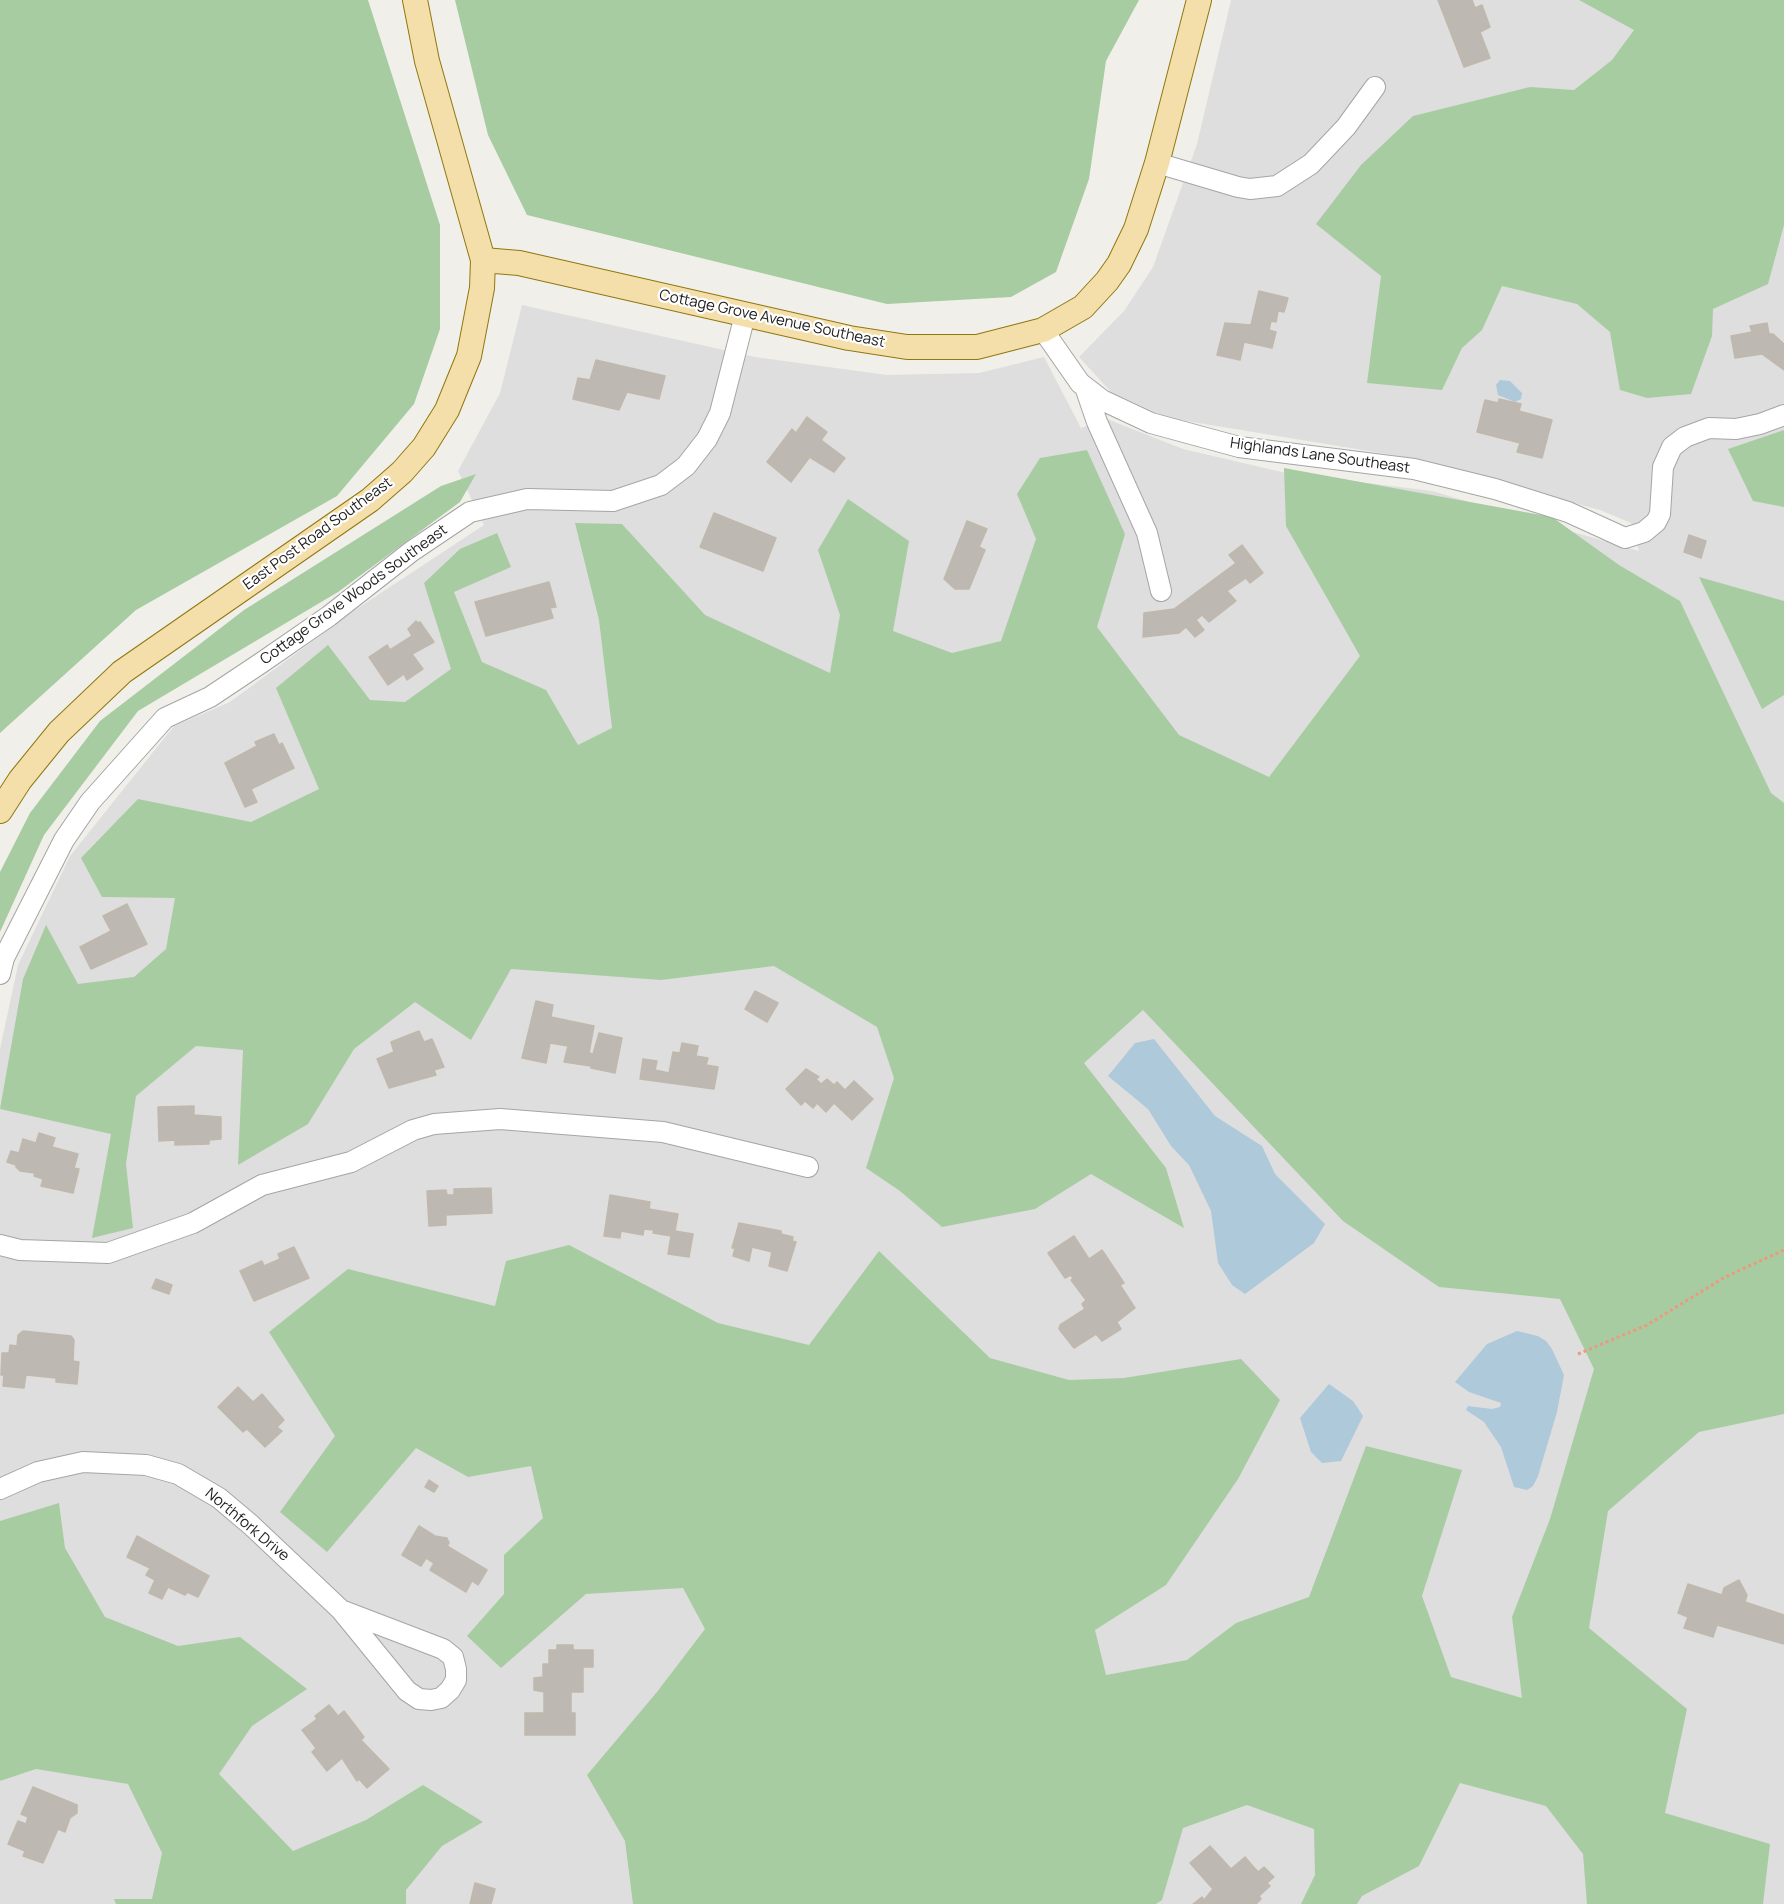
<!DOCTYPE html>
<style>
body{margin:0}
canvas{display:block;background:#f1efe9}
</style>
<canvas width="1784" height="1904"></canvas>
<script>
const ctx = document.querySelector('canvas').getContext('2d');
ctx.lineJoin = 'round';
function paint(path, color) { ctx.fillStyle = color; ctx.fill(path, 'evenodd'); }
const shape = rows => new Path2D(rows.map(r => 'M' + r).join(''));
function strokePath(path, color, width, dash) { ctx.strokeStyle = color; ctx.lineWidth = width; ctx.lineCap = dash ? 'butt' : 'round'; ctx.setLineDash(dash || []); ctx.stroke(path); }
function label(font, color, halo, rows, align = 'center') {
  ctx.font = font + ' Manrope,sans-serif'; ctx.lineWidth = 4.5; ctx.setLineDash([]); ctx.textBaseline = 'middle'; ctx.strokeStyle = halo; ctx.fillStyle = color; for (const [text, x, y, turn = 0] of rows) {
    ctx.save(); ctx.translate(x, y); ctx.rotate((+turn || 0) * Math.PI / 180); ctx.textAlign = isNaN(turn) ? turn : align; if (halo) ctx.strokeText(text, 0, 0); ctx.fillText(text, 0, 0); ctx.restore();
  }
}
const residential = shape([
 [1231,0,1784,0,1784,1904,0,1904,0,1049,18,965,70,856,174,726,230,702,352,612,484,525,458,471,500,393,522,305,755,357,887,375,979,373,1044,357,1081,428,1107,419,1183,449,1286,473,1432,491,1639,551,1631,523,1600,510,1405,457,1168,418,1111,392,1079,357,1124,311,1153,267,1197,144]
]);
const forest = shape([
 [0,0,368,0,440,225,440,329,414,404,337,496,136,610,0,733],
 [455,0,1139,0,1106,61,1089,179,1056,272,1011,297,887,304,527,215,488,135],
 [1579,0,1784,0,1784,225,1768,284,1713,309,1712,336,1691,394,1647,398,1620,390,1610,332,1577,304,1502,286,1482,330,1462,348,1442,390,1367,383,1381,276,1316,224,1361,165,1413,116,1530,87,1574,90,1612,60,1634,30],
 [1784,430,1784,507,1753,501,1728,449],
 [1087,450,1125,534,1097,627,1179,735,1269,777,1360,656,1286,526,1284,468,1552,517,1619,565,1680,601,1771,793,1784,803,1784,1414,1699,1432,1608,1511,1589,1628,1687,1709,1665,1813,1770,1844,1763,1904,1587,1904,1583,1854,1546,1806,1460,1783,1419,1866,1362,1896,1357,1904,1301,1904,1315,1875,1314,1829,1247,1805,1183,1828,1162,1900,1156,1904,633,1904,625,1841,587,1775,657,1692,705,1629,683,1588,586,1594,501,1668,467,1636,504,1594,504,1555,543,1518,531,1466,468,1477,416,1448,327,1552,280,1512,335,1436,269,1332,348,1269,495,1306,506,1261,569,1245,718,1323,809,1345,879,1251,990,1358,1069,1380,1124,1378,1241,1359,1280,1400,1238,1479,1166,1585,1095,1630,1106,1675,1187,1660,1236,1623,1309,1597,1366,1446,1462,1470,1422,1596,1451,1677,1522,1698,1512,1617,1550,1519,1594,1369,1560,1299,1439,1287,1343,1221,1143,1010,1084,1063,1166,1168,1184,1228,1091,1174,1035,1209,942,1227,900,1191,866,1168,894,1078,877,1027,774,966,661,980,511,969,471,1040,415,1002,354,1049,308,1124,238,1165,243,1050,196,1046,136,1096,126,1164,133,1228,92,1238,111,1134,0,1109,23,979,46,925,78,984,134,977,166,949,175,898,102,897,81,858,138,799,251,822,319,789,276,688,328,645,370,700,405,702,451,669,424,583,460,549,497,533,511,567,454,592,482,662,546,690,578,745,612,728,599,620,575,523,622,524,705,615,830,673,840,615,818,550,848,499,909,541,893,631,952,653,1001,641,1036,539,1017,494,1040,458],
 [476,474,460,502,338,592,138,711,44,835,0,932,0,872,30,813,100,721,244,610,441,486],
 [1699,577,1784,601,1784,695,1762,709],
 [59,1503,65,1548,105,1617,178,1646,240,1637,307,1689,252,1726,219,1774,293,1851,366,1820,423,1785,483,1822,442,1846,406,1890,406,1904,116,1904,114,1899,152,1899,162,1853,128,1784,36,1769,0,1781,0,1521]
]);
const water = shape([
 [1500,380,1510,381,1522,393,1521,399,1515,402,1498,395,1496,385],
 [1154,1039,1215,1116,1262,1146,1275,1174,1325,1224,1314,1243,1245,1294,1232,1285,1218,1263,1211,1211,1189,1165,1171,1146,1148,1109,1108,1076,1135,1043],
 [1517,1331,1538,1336,1546,1341,1552,1349,1564,1375,1557,1412,1538,1476,1533,1486,1527,1490,1514,1487,1501,1447,1484,1422,1466,1410,1468,1406,1492,1409,1500,1407,1501,1403,1469,1392,1455,1382,1487,1344],
 [1329,1384,1353,1401,1363,1416,1341,1461,1322,1463,1311,1452,1300,1418]
]);
const building = shape([
 [1438,0,1472,0,1475,8,1482,5,1490,27,1480,32,1490,58,1464,67,1438,0],
 [1259,291,1288,298,1284,312,1278,311,1276,322,1271,321,1269,330,1276,332,1272,348,1244,342,1240,360,1217,355,1225,323,1251,325,1259,291],
 [1767,323,1769,334,1773,334,1784,344,1784,370,1762,354,1735,358,1731,336,1752,332,1750,326,1767,323],
 [596,360,665,376,659,399,627,392,619,410,573,399,578,378,590,380,596,360],
 [1499,399,1521,404,1519,411,1552,420,1542,458,1517,452,1520,443,1477,432,1485,400,1498,403,1499,399],
 [807,417,827,432,821,440,845,458,834,472,811,458,812,454,791,482,767,462,792,429,796,433,807,417],
 [714,513,776,538,763,571,700,547,714,513],
 [967,521,987,529,979,547,985,550,969,589,955,589,944,579,967,521],
 [1689,535,1706,541,1701,558,1684,552,1689,535],
 [1242,545,1263,573,1250,583,1246,578,1227,591,1236,601,1209,622,1202,615,1196,620,1204,630,1195,637,1186,627,1179,633,1143,637,1144,613,1174,609,1236,563,1229,555,1242,545],
 [549,582,556,607,550,608,553,618,486,636,475,602,549,582],
 [416,621,418,623,420,622,434,642,412,654,423,669,407,680,404,674,388,685,369,657,387,645,390,650,412,636,408,629,416,621],
 [274,734,279,745,282,743,294,768,251,789,257,802,245,807,225,763,257,746,255,742,274,734],
 [127,904,147,944,91,969,80,947,111,931,103,916,127,904],
 [755,991,778,1003,767,1022,745,1009,755,991],
 [536,1001,553,1005,551,1017,594,1026,589,1053,593,1054,599,1033,622,1038,615,1073,591,1068,591,1066,564,1062,568,1046,550,1043,546,1063,522,1058,536,1001],
 [419,1031,424,1042,432,1039,444,1067,434,1070,436,1075,389,1088,377,1059,394,1052,391,1042,419,1031],
 [682,1043,698,1046,696,1056,708,1058,706,1065,718,1067,714,1089,640,1079,643,1059,657,1061,655,1070,669,1073,673,1052,680,1053,682,1043],
 [806,1069,819,1077,816,1079,821,1084,827,1079,834,1085,837,1082,845,1090,854,1081,873,1099,852,1120,834,1103,826,1112,817,1103,813,1108,805,1101,801,1105,786,1089,806,1069],
 [194,1106,194,1115,221,1117,221,1139,209,1140,209,1144,175,1145,175,1140,159,1141,158,1107,194,1106],
 [39,1133,55,1138,52,1147,78,1154,74,1168,79,1169,73,1193,41,1186,43,1179,34,1176,35,1173,20,1171,16,1167,16,1165,7,1162,11,1151,19,1153,23,1139,36,1143,39,1133],
 [491,1188,492,1213,446,1215,446,1225,429,1226,427,1191,446,1190,447,1195,454,1195,454,1189,491,1188],
 [610,1195,650,1202,649,1209,678,1214,675,1231,693,1234,689,1257,668,1254,671,1236,653,1233,654,1230,644,1229,643,1235,621,1231,620,1238,604,1236,610,1195],
 [739,1223,781,1231,781,1234,793,1237,792,1241,796,1242,787,1271,769,1266,772,1252,752,1247,749,1261,733,1256,735,1248,732,1248,739,1223],
 [1074,1236,1089,1259,1102,1250,1124,1283,1120,1285,1135,1308,1117,1322,1121,1329,1102,1341,1096,1334,1074,1348,1059,1329,1060,1325,1085,1309,1082,1304,1086,1300,1071,1280,1073,1279,1071,1275,1065,1278,1048,1253,1074,1236],
 [294,1247,309,1278,254,1301,240,1271,262,1261,264,1266,280,1259,278,1254,294,1247],
 [156,1279,172,1285,169,1294,152,1288,156,1279],
 [23,1331,71,1336,74,1340,73,1361,79,1362,77,1384,56,1382,56,1378,26,1375,24,1388,3,1386,4,1375,1,1375,2,1353,9,1353,10,1345,17,1346,18,1335,23,1331],
 [238,1387,253,1402,262,1394,284,1420,277,1427,282,1431,265,1447,247,1429,243,1432,218,1407,238,1387],
 [429,1480,438,1486,434,1492,425,1487,429,1480],
 [419,1526,435,1536,447,1538,449,1543,447,1546,487,1570,478,1585,472,1581,466,1592,430,1570,434,1563,426,1558,421,1566,402,1555,419,1526],
 [137,1536,209,1576,198,1597,187,1592,185,1595,168,1587,162,1599,149,1593,155,1580,146,1575,150,1568,127,1557,137,1536],
 [1739,1580,1747,1595,1745,1602,1784,1615,1784,1644,1717,1625,1713,1637,1684,1628,1688,1617,1678,1613,1688,1584,1722,1595,1724,1588,1739,1580],
 [557,1645,573,1645,573,1650,593,1650,593,1667,583,1667,583,1692,571,1692,571,1713,575,1713,575,1735,525,1735,525,1713,544,1713,544,1692,534,1690,534,1678,543,1677,543,1664,549,1664,549,1650,557,1650,557,1645],
 [329,1705,338,1716,344,1711,364,1737,361,1740,389,1769,367,1788,359,1779,357,1781,342,1758,327,1771,312,1752,316,1748,302,1730,317,1719,315,1716,329,1705],
 [33,1787,77,1805,77,1813,70,1818,65,1832,58,1829,43,1863,23,1856,25,1851,8,1844,18,1821,26,1824,28,1817,21,1814,33,1787],
 [1210,1846,1231,1869,1245,1857,1258,1872,1264,1867,1274,1877,1267,1883,1270,1886,1259,1896,1261,1899,1256,1904,1193,1904,1202,1897,1204,1900,1213,1889,1190,1863,1210,1846],
 [475,1883,495,1889,491,1904,470,1904,475,1883]
]);
const path = shape([
 [1578,1354,1647,1325,1725,1277,1784,1250]
]);
const minor = shape([
 [1157,163,1238,187,1250,189,1277,186,1311,164,1346,127,1375,87],
 [1043,330,1080,383,1102,400,1151,423,1239,447,1414,469,1495,489,1568,512,1625,538,1644,532,1656,522,1660,514,1663,467,1672,447,1685,437,1709,428,1736,429,1760,424,1784,415],
 [1085,387,1097,422,1147,533,1161,591],
 [0,974,4,958,64,840,90,802,165,718,210,697,261,663,329,616,412,551,470,512,527,499,613,501,661,485,686,466,707,439,720,413,745,315],
 [0,1245,20,1250,108,1253,193,1223,262,1185,351,1162,413,1130,434,1124,500,1119,663,1132,808,1167],
 [0,1489,38,1472,83,1462,146,1465,178,1474,219,1498,251,1525,341,1610,407,1691,419,1699,431,1700,441,1698,450,1690,456,1680,456,1669,453,1657,443,1649,341,1610]
]);
const major = shape([
 [483,260,519,263,849,338,907,347,977,347,1043,330,1083,307,1107,281,1119,264,1136,229,1157,163,1199,0],
 [0,811,20,780,59,732,122,672,370,500,402,472,424,447,447,410,469,356,482,288,483,260,427,61,415,0]
]);
const streetNames = [
 ["Cottage Grove Avenue Southeast",772,319,12],
 ["Highlands Lane Southeast",1320,456,8],
 ["East Post Road Southeast",318,534,-36],
 ["Cottage Grove Woods Southeast",354,595,-36],
 ["Northfork Drive",247,1525,40]
];
paint(residential, '#dfdede');
paint(forest, '#a8cca2');
paint(water, '#aec9da');
paint(building, '#beb8b2');
strokePath(building, '#c1b8ac', 1.5);
strokePath(minor, '#a5a5a5', 22);
strokePath(major, '#8f780f', 26);
strokePath(path, '#ed997d', 3, [3, 3]);
strokePath(minor, '#fff', 20);
strokePath(major, '#f4dfab', 24);
label('15px', '#212121', '#fff', streetNames);
</script>
